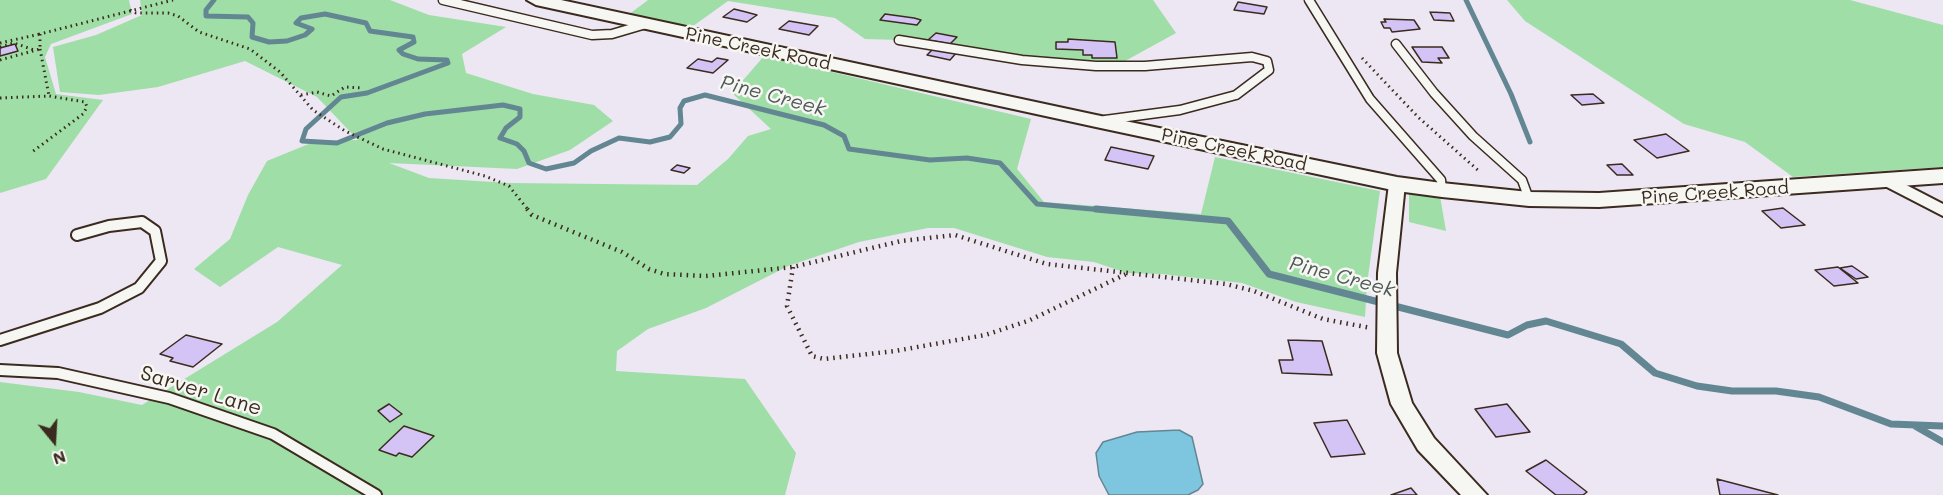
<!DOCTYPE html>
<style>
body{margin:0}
#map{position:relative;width:1943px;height:495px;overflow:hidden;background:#ece7f3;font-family:Mali,sans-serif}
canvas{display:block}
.north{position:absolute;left:24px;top:411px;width:60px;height:60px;-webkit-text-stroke:4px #f6f6f2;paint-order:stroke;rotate:162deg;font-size:16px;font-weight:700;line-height:24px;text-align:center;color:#3b2a1e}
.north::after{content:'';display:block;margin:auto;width:21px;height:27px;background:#3b2a1e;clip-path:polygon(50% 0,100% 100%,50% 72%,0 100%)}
</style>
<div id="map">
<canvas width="1943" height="495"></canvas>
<div class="north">N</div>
</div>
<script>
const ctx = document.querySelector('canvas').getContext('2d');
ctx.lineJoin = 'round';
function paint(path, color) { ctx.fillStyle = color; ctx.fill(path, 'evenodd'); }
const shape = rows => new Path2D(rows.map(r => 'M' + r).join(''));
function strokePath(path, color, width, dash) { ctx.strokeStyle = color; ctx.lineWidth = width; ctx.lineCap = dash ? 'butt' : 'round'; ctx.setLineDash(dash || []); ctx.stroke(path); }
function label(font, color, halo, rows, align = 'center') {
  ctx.font = font + ' Mali,sans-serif'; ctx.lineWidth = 5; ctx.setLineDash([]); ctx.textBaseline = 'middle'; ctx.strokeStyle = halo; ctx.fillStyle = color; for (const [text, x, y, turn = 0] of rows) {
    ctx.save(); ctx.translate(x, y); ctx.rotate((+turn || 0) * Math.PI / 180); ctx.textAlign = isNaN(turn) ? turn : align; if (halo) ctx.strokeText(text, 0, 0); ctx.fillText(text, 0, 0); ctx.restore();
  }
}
const green = shape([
 [0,0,129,0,132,14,51,44,45,57,56,94,103,100,46,179,0,193],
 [140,0,390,0,429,15,506,27,462,54,466,73,533,94,594,105,613,121,570,150,517,169,389,163,429,178,509,183,697,185,728,159,748,136,771,129,732,93,764,56,1031,119,1017,169,1044,202,1201,214,1215,157,1380,191,1367,284,1365,317,1296,302,1242,283,1162,274,1127,273,1094,262,1047,257,954,228,928,228,859,242,788,266,706,308,648,329,617,351,616,371,745,379,796,453,785,495,0,495,0,382,79,392,142,405,277,322,342,265,278,247,220,287,194,269,230,239,248,195,267,161,316,141,358,140,317,97,245,61,158,87,99,95,60,92,53,47,96,35,142,15],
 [648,0,1153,0,1176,33,1116,66,1096,66,899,40,865,39,835,18,728,1,689,29,628,15],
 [1507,0,1850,0,1943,25,1943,167,1793,177,1745,142,1684,124,1525,21],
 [1409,192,1440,196,1446,231,1409,222]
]);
const water = shape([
 [1179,430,1192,437,1203,484,1198,490,1188,495,1109,495,1099,476,1096,453,1103,442,1137,432,1179,430]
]);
const streamFar1 = shape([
 [214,0,206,10,206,16,248,17,253,23,252,37,269,42,287,41,305,35,312,29,296,23,301,18,325,14,366,23,370,31,413,37,414,42,399,50,403,54,418,59,447,60,448,63,367,93,341,97,306,129,302,141,337,143,387,123,425,114,503,105,520,109,520,117,506,128,500,138,517,144,524,151,529,163,546,169,574,163,591,151,619,138,650,142,670,137,681,124,680,108,684,101,705,95,824,125,844,136,849,149,930,160,967,158,1000,163,1037,204,1113,211],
 [1466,0,1511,94,1530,142]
]);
const stream = shape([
 [1096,209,1228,221,1269,274,1508,335,1527,325,1546,321,1621,344,1655,373,1697,386,1732,391,1776,391,1819,397,1891,424,1943,426],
 [1915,426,1943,442]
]);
const building = shape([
 [1238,2,1267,7,1264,14,1234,10,1238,2],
 [734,9,746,12,757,15,747,22,723,17,734,9],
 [1430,12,1450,13,1454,21,1434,20,1430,12],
 [885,14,914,18,921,20,917,25,880,20,885,14],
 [1384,19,1414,20,1420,29,1392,32,1390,28,1384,28,1381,22,1386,22,1384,19],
 [789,21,818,26,809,35,779,29,789,21],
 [936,33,957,37,950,44,928,40,936,33],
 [1068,39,1115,42,1117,58,1092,58,1092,55,1083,55,1083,50,1056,49,1056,42,1068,42,1068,39],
 [15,44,18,51,0,56,0,48,15,44],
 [935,47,958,51,950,60,927,55,935,47],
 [1412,47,1442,47,1449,58,1438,58,1442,63,1422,62,1412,47],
 [717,58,728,60,713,73,687,68,698,59,712,62,717,58],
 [1593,94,1604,103,1582,105,1571,95,1593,94],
 [1666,134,1689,151,1657,158,1634,140,1666,134],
 [1111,147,1154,156,1148,169,1105,160,1111,147],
 [1622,164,1633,175,1617,175,1607,165,1622,164],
 [677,165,690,168,684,173,671,170,677,165],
 [1783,208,1805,225,1781,228,1762,211,1783,208],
 [1852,266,1868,277,1856,279,1840,268,1852,266],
 [1838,267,1858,283,1834,286,1815,270,1838,267],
 [186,335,222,344,193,367,170,361,173,358,160,354,186,335],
 [1288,340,1322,341,1332,375,1282,373,1279,360,1293,360,1288,340],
 [389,404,402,414,390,422,378,411,389,404],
 [1507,404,1530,432,1496,437,1475,409,1507,404],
 [1347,420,1365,454,1331,457,1314,423,1347,420],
 [404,426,434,436,412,457,399,453,396,456,379,450,404,426],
 [1546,460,1587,492,1583,495,1556,495,1526,471,1546,460],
 [1717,479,1778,495,1720,495,1717,479],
 [1411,488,1417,495,1391,495,1411,488]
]);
const pathFar1 = shape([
 [130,10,136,13,168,13,178,16,199,32,250,49,280,72,313,110,345,131,383,149,485,176,509,186,529,211],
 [0,43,40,34],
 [0,47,14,43,34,50],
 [40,49,49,96],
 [1362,58,1418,117,1480,172],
 [0,60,40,49,40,34,173,0],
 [301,95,317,92,331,96,345,87,363,88],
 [0,98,49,96,85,102,87,107,83,114,32,152]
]);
const path = shape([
 [527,209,532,215,622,252,649,269,664,274,706,276,793,267,901,241,955,235,1047,264,1226,284,1254,291,1323,319,1371,328],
 [793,267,787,306,812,356,824,359,895,351,985,335,1028,321,1126,274]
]);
const laneFar1 = shape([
 [443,0,592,35,612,34,646,24],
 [1309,0,1370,99,1441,180,1442,190],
 [899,40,1022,60,1096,66,1145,66,1252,57,1267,61,1269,70,1236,95,1180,110,1105,120],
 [1396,44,1434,93,1473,136,1522,180,1529,199]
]);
const lane = shape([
 [0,340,100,308,139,288,161,261,155,231,142,222,109,226,77,235],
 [0,370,58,373,169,398,273,434,376,495]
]);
const street = shape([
 [1887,175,1943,204,1943,216,1881,184,1879,180,1881,176,1887,175],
 [1397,179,1405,184,1396,273,1397,353,1412,403,1434,438,1487,495,1461,495,1418,450,1391,404,1377,353,1378,273,1389,184,1397,179]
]);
const secondary = shape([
 [527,0,561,0,1096,115,1397,177,1442,183,1529,192,1599,193,1943,169,1943,183,1599,207,1529,206,1442,197,1397,191,1096,127,536,5,527,0]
]);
const streetNames = [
 ["Pine Creek Road",758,49,12],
 ["Pine Creek Road",1234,150,12],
 ["Pine Creek Road",1715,193,-4]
];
const waterNames = [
 ["Pine Creek",773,96,15],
 ["Pine Creek",1342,277,15]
];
const nearStreetnames = [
 ["Sarver Lane",201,391,17]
];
paint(green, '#9fdea6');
paint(water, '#7ec5df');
strokePath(water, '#638792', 1.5);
strokePath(streamFar1, '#638792', 5);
strokePath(stream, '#638792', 7);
paint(building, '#d4c3f5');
strokePath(building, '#3b2a1e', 1.5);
strokePath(laneFar1, '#3b2a1e', 11);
strokePath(lane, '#3b2a1e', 14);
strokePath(street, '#3b2a1e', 4);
strokePath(secondary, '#3b2a1e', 4);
strokePath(pathFar1, '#3b2a1e', 3, [1.5, 4]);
strokePath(path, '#3b2a1e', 4.5, [1.5, 5]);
strokePath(laneFar1, '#f6f6f2', 8);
strokePath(lane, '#f6f6f2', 10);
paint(street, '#f6f6f2');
paint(secondary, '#f6f6f2');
label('18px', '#3b2a1e', '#f6f6f2', streetNames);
label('italic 20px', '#4f5858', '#f6f6f2', waterNames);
label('21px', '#3b2a1e', '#f6f6f2', nearStreetnames);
</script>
